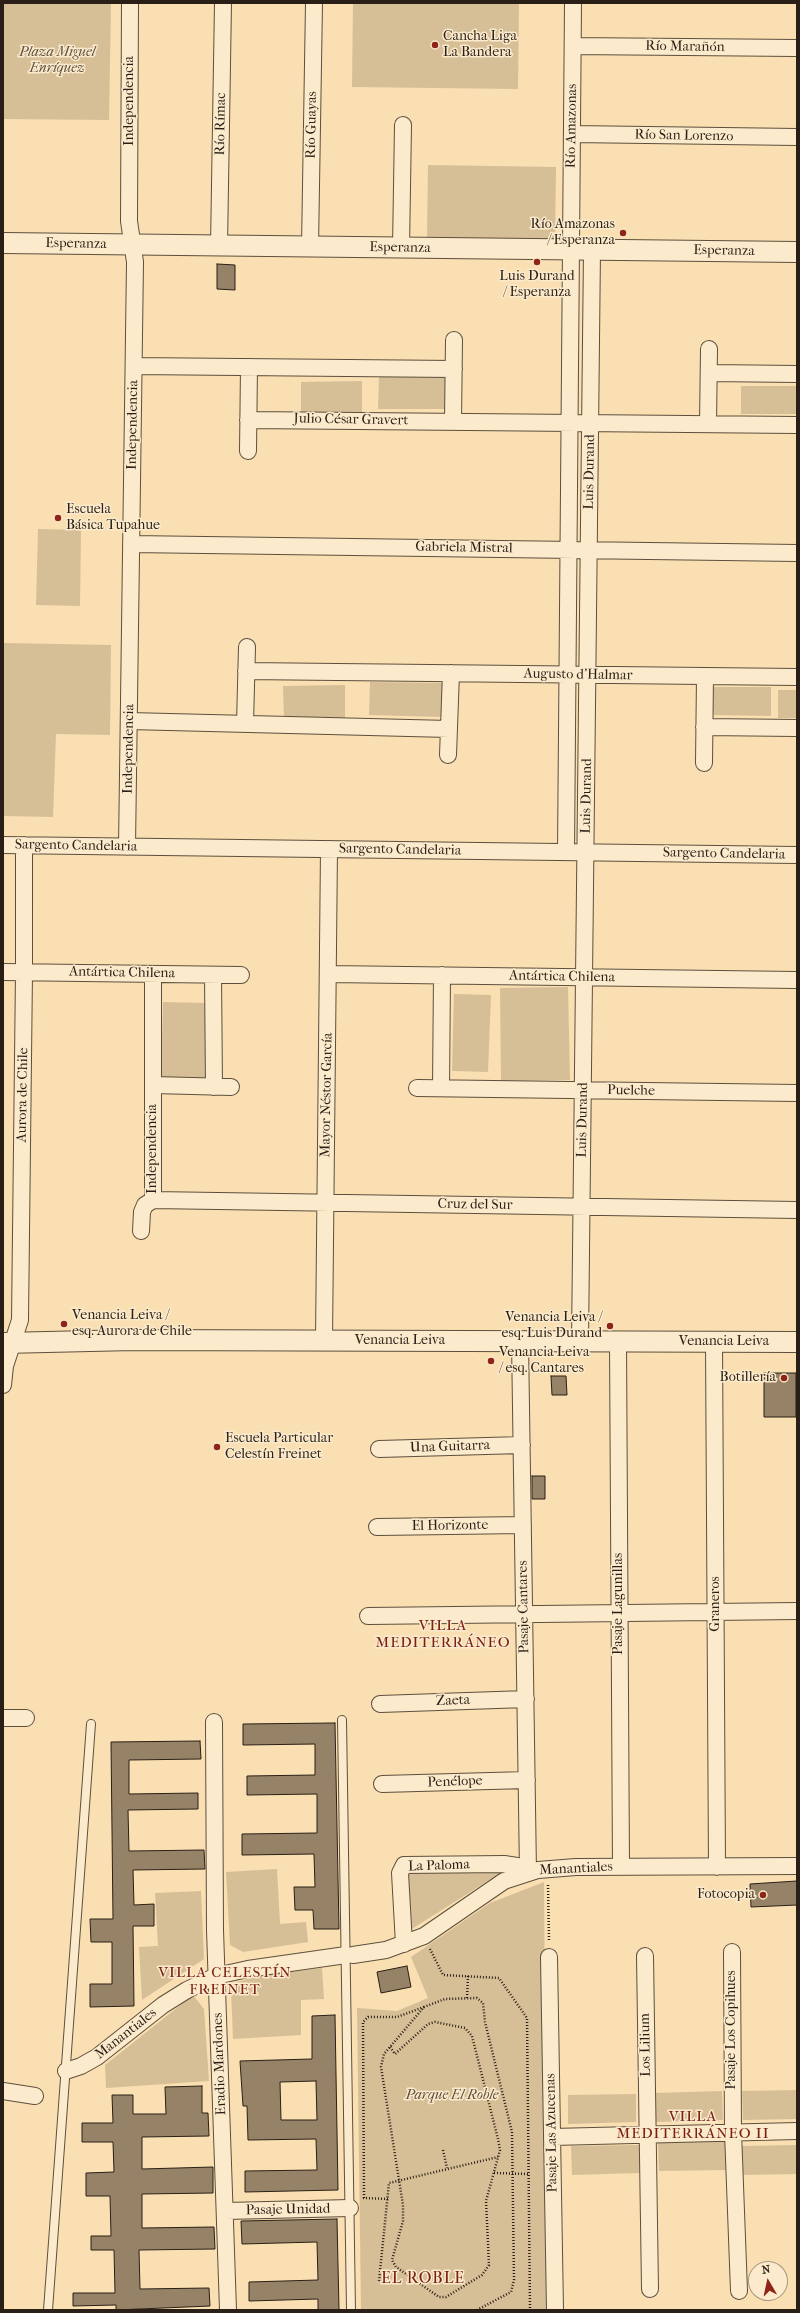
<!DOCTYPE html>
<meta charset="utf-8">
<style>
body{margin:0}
#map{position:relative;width:800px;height:2313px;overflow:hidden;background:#f9dfb1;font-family:"IM FELL French Canon",serif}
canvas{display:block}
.frame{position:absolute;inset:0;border:4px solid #2a1f16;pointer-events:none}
.north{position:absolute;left:748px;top:2261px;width:40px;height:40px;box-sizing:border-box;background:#fbeacc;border:1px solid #a79983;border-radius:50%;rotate:351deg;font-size:11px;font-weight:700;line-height:16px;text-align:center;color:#2a1f16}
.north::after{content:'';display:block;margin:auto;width:14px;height:18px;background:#8f2418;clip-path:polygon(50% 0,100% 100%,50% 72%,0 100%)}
</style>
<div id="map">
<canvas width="800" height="2313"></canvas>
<div class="frame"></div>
<div class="north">N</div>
</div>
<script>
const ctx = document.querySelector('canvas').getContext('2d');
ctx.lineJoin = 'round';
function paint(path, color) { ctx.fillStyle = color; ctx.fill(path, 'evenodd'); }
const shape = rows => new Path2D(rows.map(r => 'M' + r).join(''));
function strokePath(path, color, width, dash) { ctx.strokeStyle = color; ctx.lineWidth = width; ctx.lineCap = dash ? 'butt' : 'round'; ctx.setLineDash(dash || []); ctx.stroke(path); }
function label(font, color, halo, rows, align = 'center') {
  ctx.font = font + ' "IM FELL French Canon",serif'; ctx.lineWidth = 3; ctx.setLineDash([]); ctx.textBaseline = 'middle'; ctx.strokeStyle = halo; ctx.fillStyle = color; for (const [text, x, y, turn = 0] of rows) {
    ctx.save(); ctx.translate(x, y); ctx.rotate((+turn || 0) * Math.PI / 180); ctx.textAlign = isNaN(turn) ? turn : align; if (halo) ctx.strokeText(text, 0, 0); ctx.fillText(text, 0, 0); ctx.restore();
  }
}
const green = shape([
 [3,3,111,3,109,120,3,119],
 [353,3,519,3,518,89,352,87],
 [428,165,556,167,555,240,427,238],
 [379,376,445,377,446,409,378,409],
 [362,381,362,414,301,414,301,382],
 [741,386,797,386,797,414,741,414],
 [38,529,81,530,80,606,36,605],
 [3,643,111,645,110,735,56,734,53,817,3,816],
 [370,682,444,683,443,717,369,715],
 [345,685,345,718,284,719,283,686],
 [712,687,771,687,771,716,712,715],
 [778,690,797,690,797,718,778,718],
 [568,987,570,1080,501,1081,500,988],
 [454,994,491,995,488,1072,452,1071],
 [163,1002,206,1003,205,1079,161,1079],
 [277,1869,280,1924,306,1922,308,1942,243,1952,230,1945,226,1872],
 [404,1870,505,1870,407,1932],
 [544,1882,547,2310,361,2310,357,2008,397,2011,428,1998,411,1957,490,1903],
 [201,1891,204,1959,142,2000,139,1947,158,1946,155,1893],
 [322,1968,324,1999,301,2000,301,2035,233,2039,231,1990,237,1982,258,1976],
 [193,1995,204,2009,209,2081,106,2088,105,2065],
 [797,2090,797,2119,743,2120,742,2091],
 [722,2091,723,2120,655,2122,654,2093],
 [636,2094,636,2122,568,2124,568,2095],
 [727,2141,727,2170,659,2171,658,2143],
 [639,2145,640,2173,572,2175,571,2146],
 [797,2145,797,2174,742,2175,741,2146]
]);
const building = shape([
 [217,264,235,265,235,290,217,289,217,264],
 [764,1373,796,1373,796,1417,764,1417,764,1373],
 [551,1376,566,1376,567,1395,552,1395,551,1376],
 [532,1476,545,1476,545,1499,532,1499,532,1476],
 [335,1723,339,1929,314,1929,313,1910,295,1910,294,1887,315,1887,314,1854,242,1855,242,1834,317,1833,317,1794,247,1795,247,1776,315,1775,315,1744,243,1745,243,1724,335,1723],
 [200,1741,201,1759,129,1760,129,1794,198,1793,198,1809,128,1810,129,1851,204,1850,205,1869,133,1870,134,1905,154,1904,154,1926,133,1926,134,2006,90,2007,90,1984,112,1984,112,1942,91,1942,90,1919,113,1919,111,1742,200,1741],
 [797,1881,797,1905,751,1907,750,1884,797,1881],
 [407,1966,411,1987,381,1993,377,1972,407,1966],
 [335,2015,338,2190,245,2192,245,2171,317,2170,316,2139,248,2140,247,2106,243,2106,240,2061,312,2059,312,2016,335,2015],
 [316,2081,317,2120,281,2120,280,2082,316,2081],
 [202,2086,202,2113,208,2113,209,2136,142,2137,142,2169,213,2167,213,2193,142,2194,142,2228,214,2227,215,2249,139,2250,140,2289,209,2288,210,2306,116,2310,116,2305,73,2306,73,2293,115,2293,114,2250,91,2250,91,2236,111,2236,110,2196,86,2196,86,2173,114,2172,113,2142,82,2142,82,2123,113,2123,112,2095,133,2095,133,2114,166,2114,165,2087,202,2086],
 [337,2219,339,2310,318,2310,318,2299,249,2301,249,2282,318,2280,317,2242,242,2244,241,2221,337,2219]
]);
const path = shape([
 [548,1885,549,1942],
 [430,1949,443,1975,499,1978,527,2018,530,2310],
 [467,1998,468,1976],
 [390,2047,395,2054,428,2024,435,2022,465,2028,472,2036,498,2139,500,2150,486,2201,489,2265,482,2275,446,2297,439,2297,396,2267,392,2260,403,2221,403,2205,381,2067,384,2054,390,2047,424,2007,445,1999,477,1998,483,2003,485,2022,512,2132,514,2280,511,2292,477,2310],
 [443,2150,447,2168],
 [494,2173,529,2174],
 [388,2199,364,2198,363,2022,368,2017,397,2017,424,2007],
 [379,2281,389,2183,498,2157]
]);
const service = shape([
 [342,1720,351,2310],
 [48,2310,91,1724]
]);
const minor = shape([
 [573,46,797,48],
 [572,134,797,137],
 [219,246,223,3],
 [310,247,314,3],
 [401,248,403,125],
 [134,366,454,369],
 [709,373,797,374],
 [248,420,797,425],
 [453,421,454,340],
 [708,424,709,349],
 [248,451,249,367],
 [131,544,797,553],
 [246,671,797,677],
 [129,721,449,729],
 [245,724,247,647],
 [704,727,797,728],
 [448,755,451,673],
 [704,763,705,676],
 [3,845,797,855],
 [127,847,135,262,129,221,130,3],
 [566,852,573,3],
 [3,972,241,975],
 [153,974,153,1200],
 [328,974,797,980],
 [213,975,214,1087],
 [153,1085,231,1087],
 [417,1088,797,1093],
 [441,1088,442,975],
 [141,1231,142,1212,145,1205,153,1200,797,1210],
 [324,1340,329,849],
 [520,1341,528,1872],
 [580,1342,592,250],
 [618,1342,621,1867],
 [714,1342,717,1867],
 [3,1385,5,1366,20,1320,24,972,24,845],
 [379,1449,522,1445],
 [377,1527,523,1525],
 [368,1616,797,1611],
 [380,1704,526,1699],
 [3,1718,26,1718],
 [214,1722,215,1930,228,2310],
 [382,1784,527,1780],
 [404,1944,400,1873,404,1865,504,1864,517,1866,528,1872],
 [732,1952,733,2132,739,2291],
 [353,1955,386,1950,424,1936,504,1881,538,1870,576,1867,797,1866],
 [645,1956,650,2289],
 [549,1957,555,2310],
 [66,2071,81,2066,97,2057,163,2005,187,1990,216,1976,248,1969,346,1955],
 [3,2091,35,2096],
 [552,2137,797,2131],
 [226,2211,350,2208]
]);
const tertiary = shape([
 [3,243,797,252],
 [3,1343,134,1340,797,1342]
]);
const markers = [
 [435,45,4,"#8f2418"],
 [623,233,4,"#8f2418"],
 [537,262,4,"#8f2418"],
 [58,518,4,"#8f2418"],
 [64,1324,4,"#8f2418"],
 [610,1326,4,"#8f2418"],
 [491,1361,4,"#8f2418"],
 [784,1378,4,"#8f2418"],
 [217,1447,4,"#8f2418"],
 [763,1895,4,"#8f2418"]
];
const poiNames = [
 ["Cancha Liga",443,37],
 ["La Bandera",443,53],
 ["Río Amazonas",615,225,"right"],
 ["/ Esperanza",615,241,"right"],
 ["Luis Durand",537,277,"center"],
 ["/ Esperanza",537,293,"center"],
 ["Escuela",66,510],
 ["Básica Tupahue",66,526],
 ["Venancia Leiva /",72,1316],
 ["esq. Aurora de Chile",72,1332],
 ["Venancia Leiva /",602,1318,"right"],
 ["esq. Luis Durand",602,1334,"right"],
 ["Venancia Leiva",499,1353],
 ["/ esq. Cantares",499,1369],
 ["Botillería",776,1378,"right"],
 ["Escuela Particular",225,1439],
 ["Celestín Freinet",225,1455],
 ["Fotocopia",755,1895,"right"]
];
const streetNames = [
 ["Río Marañón",685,47,1],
 ["Independencia",130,101,-90],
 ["Río Rímac",221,124,-89],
 ["Río Guayas",312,125,-89],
 ["Río Amazonas",572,126,-89],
 ["Río San Lorenzo",684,136,1],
 ["Esperanza",76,244,1],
 ["Esperanza",400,248,1],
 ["Esperanza",724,251,1],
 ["Julio César Gravert",351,420,1],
 ["Independencia",133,425,-89],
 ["Luis Durand",590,472,-89],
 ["Gabriela Mistral",464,548,1],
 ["Augusto d'Halmar",578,675,1],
 ["Independencia",129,749,-89],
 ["Luis Durand",587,796,-89],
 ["Sargento Candelaria",76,846,1],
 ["Sargento Candelaria",400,850,1],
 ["Sargento Candelaria",724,854,1],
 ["Antártica Chilena",122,973,1],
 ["Antártica Chilena",562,977,1],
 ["Puelche",631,1091,1],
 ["Aurora de Chile",23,1095,-89],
 ["Mayor Néstor García",327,1095,-89],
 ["Luis Durand",583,1120,-89],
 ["Independencia",153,1149,-90],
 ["Cruz del Sur",475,1205,1],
 ["Venancia Leiva",400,1341],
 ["Venancia Leiva",724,1342],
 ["Una Guitarra",450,1447,-2],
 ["El Horizonte",450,1526,-1],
 ["Pasaje Lagunillas",619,1604,-90],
 ["Graneros",716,1604,-90],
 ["Pasaje Cantares",524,1607,-91],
 ["Zaeta",453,1701,-2],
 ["Penélope",455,1782,-2],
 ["La Paloma",439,1866,-2],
 ["Manantiales",576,1869,-3],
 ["Pasaje Los Copihues",732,2030,-90],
 ["Manantiales",126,2034,-38],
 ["Los Lilium",646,2045,-91],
 ["Eradio Mardones",220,2064,-92],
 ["Pasaje Las Azucenas",552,2133,-91],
 ["Pasaje Unidad",288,2210,-1]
];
const parkNames = [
 ["Plaza Miguel",57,53],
 ["Enríquez",57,69],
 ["Parque El Roble",452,2096]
];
const neighbourhoodNames = [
 ["VILLA",443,1626],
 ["MEDITERRÁNEO",443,1643],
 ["VILLA CELESTÍN",225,1973],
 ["FREINET",225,1990],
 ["VILLA",693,2117],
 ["MEDITERRÁNEO II",693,2134]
];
const quarterNames = [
 ["EL ROBLE",423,2279]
];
paint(green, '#d6be97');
paint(building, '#968367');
strokePath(building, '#2a1f16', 1);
strokePath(service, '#5e4f3d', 10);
strokePath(minor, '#5e4f3d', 18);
strokePath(tertiary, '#5e4f3d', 22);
strokePath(path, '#2a1f16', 2.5, [1, 2]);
strokePath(service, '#fbeacc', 8);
strokePath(minor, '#fbeacc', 16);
strokePath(tertiary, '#fbeacc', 20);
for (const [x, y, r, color] of markers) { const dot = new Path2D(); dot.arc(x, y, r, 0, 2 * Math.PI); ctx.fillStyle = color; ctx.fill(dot); strokePath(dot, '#fbeacc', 1.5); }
label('14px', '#2a1f16', '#fbeacc', poiNames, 'left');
label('14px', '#2a1f16', '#fbeacc', streetNames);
label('italic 14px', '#5e4f3d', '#fbeacc', parkNames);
ctx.letterSpacing = '1px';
label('15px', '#7a1f14', '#fbeacc', neighbourhoodNames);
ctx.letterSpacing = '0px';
ctx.letterSpacing = '1px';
label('16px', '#7a1f14', '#fbeacc', quarterNames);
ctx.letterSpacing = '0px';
</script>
